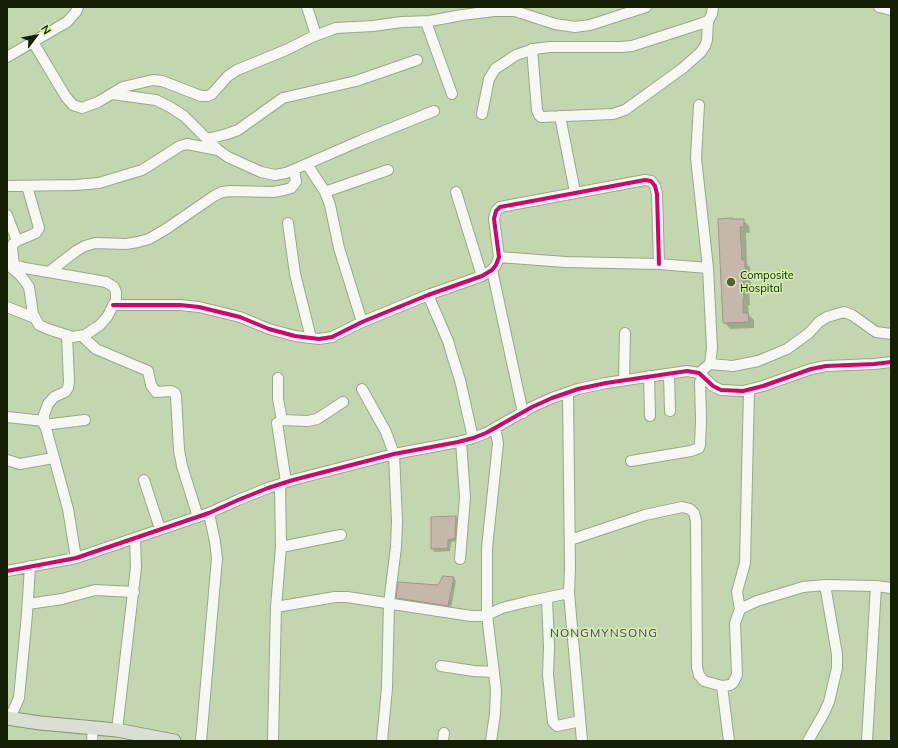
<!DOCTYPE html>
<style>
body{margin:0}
#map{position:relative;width:898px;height:748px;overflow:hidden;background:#c4d6af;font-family:Mulish,sans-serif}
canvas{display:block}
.frame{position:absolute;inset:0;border:8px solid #141f04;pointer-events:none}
.north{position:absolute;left:16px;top:16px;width:40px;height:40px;-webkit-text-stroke:3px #d2f3ab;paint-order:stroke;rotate:58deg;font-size:11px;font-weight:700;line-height:16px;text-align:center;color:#141f04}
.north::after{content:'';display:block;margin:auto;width:14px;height:18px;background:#141f04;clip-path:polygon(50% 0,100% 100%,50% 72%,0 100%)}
</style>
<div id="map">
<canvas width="898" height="748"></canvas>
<div class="frame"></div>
<div class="north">N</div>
</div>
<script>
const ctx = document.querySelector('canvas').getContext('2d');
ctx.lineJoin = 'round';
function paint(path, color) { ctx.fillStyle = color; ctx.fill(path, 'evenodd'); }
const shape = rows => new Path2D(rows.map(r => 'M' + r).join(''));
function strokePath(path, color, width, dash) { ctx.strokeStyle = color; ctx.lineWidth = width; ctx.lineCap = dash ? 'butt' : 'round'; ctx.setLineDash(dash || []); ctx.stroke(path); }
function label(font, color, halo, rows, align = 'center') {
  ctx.font = font + ' Mulish,sans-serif'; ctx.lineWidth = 3; ctx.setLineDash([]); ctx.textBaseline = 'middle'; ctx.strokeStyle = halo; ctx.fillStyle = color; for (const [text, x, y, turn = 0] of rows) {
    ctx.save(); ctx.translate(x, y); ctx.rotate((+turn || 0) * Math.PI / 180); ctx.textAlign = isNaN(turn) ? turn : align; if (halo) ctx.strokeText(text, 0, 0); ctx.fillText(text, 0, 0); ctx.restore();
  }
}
const shadow = shape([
 [719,220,743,220,749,226,750,233,746,233,747,264,750,267,751,286,749,286,750,305,748,305,749,315,754,320,754,328,730,329,724,322],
 [456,517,459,520,458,541,451,542,450,551,435,552,432,549,432,518],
 [453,578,456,581,451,608,400,600,397,598,438,586]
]);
const building = shape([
 [732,218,732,219,744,219,744,227,740,227,742,260,745,260,745,280,743,280,744,299,743,299,743,313,748,313,749,322,723,323,718,219,732,218],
 [456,516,455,538,448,540,448,548,431,549,431,517,456,516],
 [443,576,454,577,448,606,396,598,398,582,438,585,443,576]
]);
const minor = shape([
 [307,7,316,35],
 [879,7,891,10],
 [426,22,452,94],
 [33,42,66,97,73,105,82,108,98,102,123,87,153,80,162,81,201,96,208,96,212,94,228,76,237,70,286,50,312,37,336,28,373,26,402,22,430,21,462,15,494,11,515,11,555,24,575,27,590,25,646,7],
 [532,49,537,110,539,115,541,117,613,114,625,110,683,68,701,52,705,46,707,40,708,21],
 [7,57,67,22,76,12,78,7],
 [112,94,156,100,170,107,184,116,218,150,228,157,261,172,275,175,286,173,362,140,434,111],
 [482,114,489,79,495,69,516,55,534,49,550,47,621,47,632,46,700,24,708,21,712,14,713,7],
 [560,116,575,192],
 [207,139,227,134,238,130,283,98,356,81,417,60],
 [307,164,325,192,330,205,339,248,362,322],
 [7,186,76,185,99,183,142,170,180,146,187,144,218,150],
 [325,192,388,170],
 [456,192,482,276],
 [7,215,17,241],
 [288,223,295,274,311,338],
 [499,257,565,262,659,264,708,268],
 [7,263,25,268,106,282,114,287,116,292,116,300,107,317,100,325,85,335,72,337,48,329,39,325,33,314,29,287,25,281,20,275,7,264],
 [14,265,12,248,13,244,17,241,36,233,39,228,27,186],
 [492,270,523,413],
 [49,272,76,251,85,246,95,243,126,244,138,242,149,239,166,229,214,196,222,192,230,191,273,192,284,190,291,188,296,182,294,170],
 [428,295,448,341,453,358,460,380,473,438],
 [113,305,180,305,199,307,240,317,269,329,295,336,319,339,332,337,362,322,428,295,482,276,492,270,496,265,499,257,494,219,496,211,500,207,645,180,651,181,655,186,657,194,659,264],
 [7,307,35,318],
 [67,335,69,382,68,388,65,392,54,397,48,404,44,415,44,421,68,509,76,558],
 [82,336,96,349,148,371,151,385,156,392,171,391,175,393,176,396,179,450,182,466,198,517],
 [710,364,733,366,758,361,787,349,809,333,819,322,827,317,844,312,852,315,876,332,891,334],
 [699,373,710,364,712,348,708,268,696,158,699,105],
 [669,374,670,411],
 [649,376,650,416],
 [278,378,278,399,282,420],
 [624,380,625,333],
 [362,389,386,432,394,454,397,521,396,547,389,603,387,688,382,741],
 [568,393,570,568,569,593,582,741],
 [7,417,44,421],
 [44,425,85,420],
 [7,460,20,464,53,458],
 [631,461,691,451,699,448,700,445,701,420,700,382,703,376],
 [144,480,160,529],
 [286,482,277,423,282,420,308,421,317,419,343,402],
 [570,540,645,515,682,507,690,509,694,513,696,521,697,667,699,675,704,681,722,686,730,685,733,683,737,675,735,623,740,609,757,601,803,587,825,585,876,586,891,588],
 [281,547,341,535],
 [460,559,465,497,461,441],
 [7,571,76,558,209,513,238,500,268,488,293,480,394,454,458,442,473,438,486,433,532,407,552,398,578,389,606,383,687,371,699,373,713,386,721,390,743,391,763,386,811,369,826,366,874,364,891,362],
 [547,598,549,647,548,675,553,722,557,726,580,721],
 [28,604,62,599,95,590,134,592],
 [276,607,335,597,347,597,471,616,483,616,487,615,502,608,526,602,569,593],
 [740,609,737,592,745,563,749,390],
 [441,666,474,671,494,672],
 [722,686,729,741],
 [10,718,19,698,27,614,30,566],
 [117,730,136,567,135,538],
 [92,741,93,727],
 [201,741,217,558,215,542,209,513],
 [273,741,276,607,281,547,280,484],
 [443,741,444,733],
 [491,741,495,714,496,690,487,615,487,548,498,443,495,428],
 [808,741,824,713,829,702,837,668,837,654,825,585],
 [867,741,876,586]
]);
const major = shape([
 [7,718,40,723,117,730,174,741]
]);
const cycleway = shape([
 [113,305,180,305,199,307,240,317,269,329,295,336,319,339,332,337,362,322,428,295,482,276,492,270,496,265,499,257,494,219,496,211,500,207,645,180,651,181,655,186,657,194,659,264],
 [7,571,76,558,209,513,238,500,268,488,293,480,394,454,458,442,473,438,486,433,532,407,552,398,578,389,606,383,687,371,699,373,713,386,721,390,743,391,763,386,811,369,826,366,874,364,891,362]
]);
const markers = [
 [731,282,5,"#525f40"]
];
const poiNames = [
 ["Composite",740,276],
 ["Hospital",740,289]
];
const neighbourhoodNames = [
 ["NONGMYNSONG",604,633]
];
paint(shadow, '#0003');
paint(building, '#c5b8aa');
strokePath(building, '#9c9688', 1);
strokePath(minor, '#99a788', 12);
strokePath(major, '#859372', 15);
strokePath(minor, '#f6f9f3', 10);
strokePath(major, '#d9dfd2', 13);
strokePath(cycleway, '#d6006c', 4);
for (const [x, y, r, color] of markers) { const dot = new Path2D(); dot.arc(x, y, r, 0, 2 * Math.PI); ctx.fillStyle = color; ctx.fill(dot); strokePath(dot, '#d2f3ab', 1.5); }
label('11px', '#141f04', '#d2f3ab', poiNames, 'left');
ctx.letterSpacing = '1px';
label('12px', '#53326c', '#d2f3ab', neighbourhoodNames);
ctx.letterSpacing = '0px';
</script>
